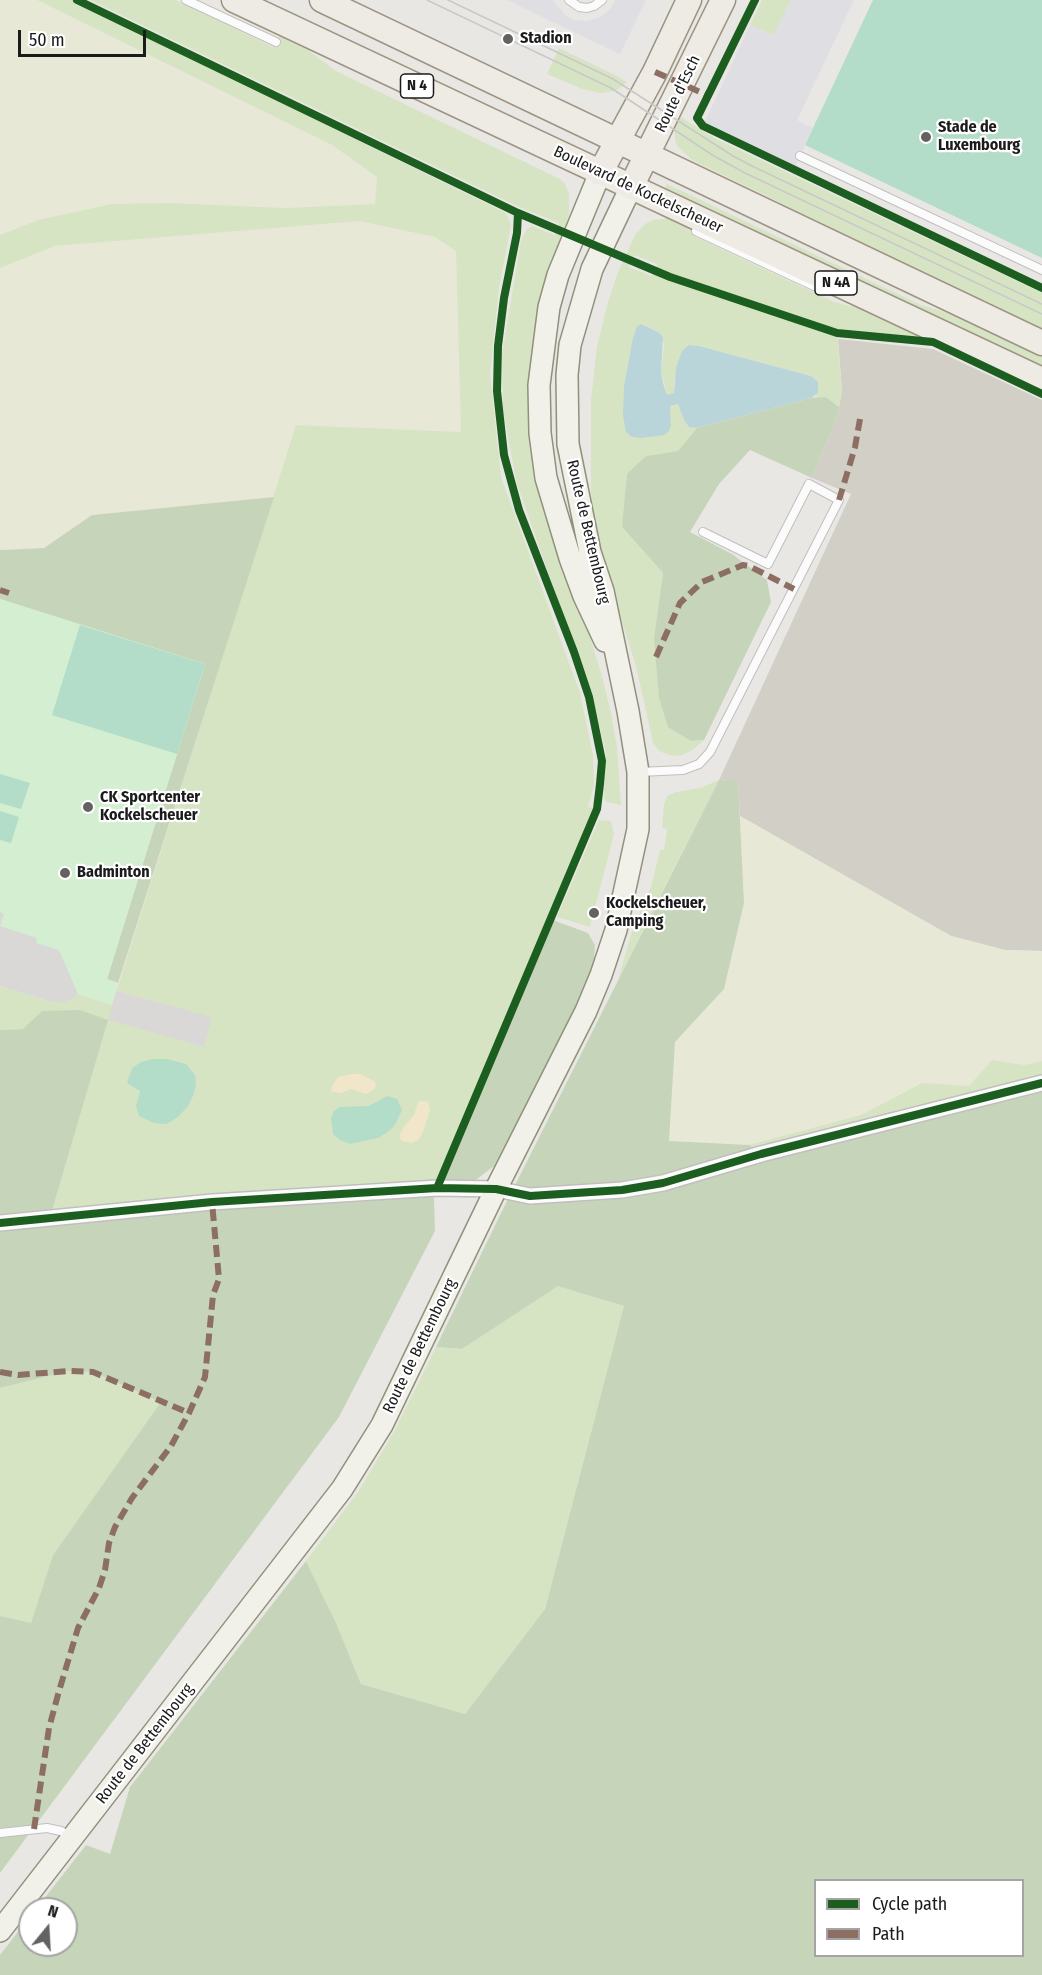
<!DOCTYPE html>
<style>
body{margin:0}
#map{position:relative;width:1042px;height:1975px;overflow:hidden;background:#e9e7e3;font-family:"Fira Sans Condensed",sans-serif}
canvas{display:block}
.legend{position:absolute;left:814px;top:1879px;width:210px;height:78px;box-sizing:border-box;background:#fff;border:2px solid #a4a4a4;margin:0;padding:8px 10px;list-style:none;font-size:18px;color:#1b1b1b}
.legend li{display:flex;align-items:center;gap:12px;height:30px}
.legend b{width:30px;border:2px solid #a4a4a4}
.north{position:absolute;left:18px;top:1897px;width:60px;height:60px;box-sizing:border-box;background:#fff;border:2px solid #a4a4a4;border-radius:50%;rotate:18deg;font-size:16px;font-weight:700;line-height:24px;text-align:center;color:#1b1b1b}
.north::after{content:'';display:block;margin:auto;width:21px;height:27px;background:#636261;clip-path:polygon(50% 0,100% 100%,50% 72%,0 100%)}
.scale{position:absolute;left:18px;top:30px;width:128px;height:27px;box-sizing:border-box;border:3px solid #1b1b1b;border-top:0;padding-left:8px;font-size:18px;line-height:21px;white-space:nowrap;color:#1b1b1b;-webkit-text-stroke:4px #fff;paint-order:stroke}
</style>
<div id="map">
<canvas width="1042" height="1975"></canvas>
<ul class="legend">
<li><b style="height:8px;background:#1b5e20"></b>Cycle path</li>
<li><b style="height:8px;background:#8d6e63"></b>Path</li>
</ul>
<div class="north">N</div>
<div class="scale">50 m</div>
</div>
<script>
const ctx = document.querySelector('canvas').getContext('2d');
ctx.lineJoin = 'round';
function paint(path, color) { ctx.fillStyle = color; ctx.fill(path, 'evenodd'); }
const shape = rows => new Path2D(rows.map(r => 'M' + r).join(''));
function strokePath(path, color, width, dash) { ctx.strokeStyle = color; ctx.lineWidth = width; ctx.lineCap = dash ? 'butt' : 'round'; ctx.setLineDash(dash || []); ctx.stroke(path); }
function label(font, color, halo, rows, align = 'center') {
  ctx.font = font + ' "Fira Sans Condensed",sans-serif'; ctx.lineWidth = 4.5; ctx.setLineDash([]); ctx.textBaseline = 'middle'; ctx.strokeStyle = halo; ctx.fillStyle = color; for (const [text, x, y, turn = 0] of rows) {
    ctx.save(); ctx.translate(x, y); ctx.rotate((+turn || 0) * Math.PI / 180); ctx.textAlign = isNaN(turn) ? turn : align; if (halo) ctx.strokeText(text, 0, 0); ctx.fillText(text, 0, 0); ctx.restore();
  }
}
const construction = shape([
 [838,339,933,349,1042,400,1042,951,1005,950,951,936,740,816,738,782,719,780,851,494,812,478,835,423,839,407,842,391]
]);
const farmland = shape([
 [0,0,37,0,332,145,377,177,375,204,285,208,171,203,38,220,0,235],
 [359,221,435,237,456,251,461,432,297,425,274,497,92,515,44,548,0,550,0,268,55,246],
 [740,816,951,936,1005,950,1042,951,1042,1061,1025,1065,992,1060,969,1087,922,1083,861,1115,749,1145,669,1141,675,1042,724,989,744,903]
]);
const grass = shape([
 [37,0,72,0,506,213,511,225,499,288,490,373,501,477,580,693,593,755,594,785,588,807,597,809,437,1188,50,1218,23,1029,0,1030,0,986,52,1002,78,994,112,1005,296,425,461,432,456,251,435,237,359,221,55,246,0,268,0,235,38,220,112,204,171,203,285,208,375,204,377,177,332,145],
 [90,0,176,0,273,47,279,36,308,50,336,71,560,179,565,184,569,194,569,215,537,319,555,524,602,676,611,713,617,747,621,805,606,802,604,796,606,753,593,700,517,484,503,411,502,355,521,240,527,229,532,226,555,235,559,223,519,207],
 [762,0,791,0,774,36,750,25],
 [559,48,615,75,627,82,616,91,600,93,582,89,547,74],
 [679,116,714,138,1042,293,1042,335,815,226,779,202,692,160,678,147,675,140,675,126],
 [667,184,921,305,962,317,1042,354,1042,370,673,193,665,187],
 [672,218,698,227,694,236,832,301,849,306,863,307,933,342,837,334,842,391,839,407,826,397,811,398,816,396,811,376,699,346,689,345,674,382,674,393,667,395,661,371,664,344,658,332,641,324,637,326,671,425,670,406,679,404,684,420,689,426,697,428,678,451,646,456,622,527,663,573,654,638,691,741,704,740,693,750,680,756,669,755,659,751,653,743,636,666,597,543,591,495,591,400,597,346,608,302,618,272,635,235,645,224,653,220],
 [634,255,657,264,652,276,629,267],
 [719,780,683,851,618,980,633,928,651,887,660,850,664,850,667,829,662,828,664,804,667,796,676,792,700,788],
 [599,820,611,821,614,834,590,927,557,917],
 [992,1060,1024,1065,1042,1061,1042,1083,761,1154,749,1145,861,1115,922,1083,969,1086],
 [558,1285,624,1306,545,1609,465,1714,361,1684,336,1623,306,1561,358,1492,395,1430,436,1347,462,1349],
 [69,1371,93,1372,162,1402,53,1555,31,1624,0,1616,0,1388]
]);
const forest = shape([
 [826,397,839,407,835,423,812,478,750,450,719,484,690,532,732,554,767,580,771,602,704,740,691,741,668,727,659,698,654,638,663,573,622,527,627,474,646,456,678,451,697,428,811,398],
 [274,497,118,983,107,979,205,664,0,599,0,550,44,548,92,515],
 [719,780,738,781,744,903,724,989,675,1042,669,1141,749,1145,762,1154,1042,1083,1042,1975,0,1975,0,1955,30,1916,30,1945,66,1945,66,1909,36,1909,86,1845,110,1854,130,1787,306,1561,336,1623,361,1684,465,1714,545,1609,624,1306,558,1286,462,1349,436,1347,502,1211],
 [816,1880,1022,1880,1022,1956,816,1956],
 [550,919,588,933,595,945,594,960,591,972,577,1005,494,1166,477,1179,434,1197,435,1231,339,1417,0,1873,0,1616,31,1623,53,1555,161,1402,93,1372,69,1371,0,1388,0,1030,23,1029,42,1011,80,1010,108,1020,50,1217,436,1188]
]);
const sand = shape([
 [352,1074,361,1074,374,1081,376,1084,375,1089,366,1094,351,1089,341,1093,331,1091,332,1086,338,1077],
 [423,1101,428,1102,430,1111,422,1134,418,1140,412,1143,402,1141,399,1136,404,1127,414,1115,418,1102]
]);
const park = shape([
 [0,599,205,664,107,979,118,983,112,1005,78,994,71,1000,61,1003,52,1002,0,986]
]);
const pitch = shape([
 [873,0,1042,0,1042,258,805,145],
 [80,625,205,664,177,754,52,715],
 [0,774,30,783,21,809,0,803],
 [0,811,19,817,11,843,0,840],
 [153,1059,167,1059,186,1064,195,1075,196,1085,193,1096,188,1106,178,1117,167,1124,154,1123,139,1116,136,1106,140,1091,127,1083,132,1068,141,1062],
 [387,1096,397,1099,402,1110,395,1125,389,1131,378,1138,350,1144,340,1140,333,1134,331,1118,334,1111,340,1107,369,1106]
]);
const parking = shape([
 [0,912,4,914,0,926,37,938,36,943,59,950,78,994,71,1000,61,1003,52,1002,0,986],
 [116,991,212,1017,204,1047,108,1020]
]);
const plaza = shape([
 [507,0,553,0,566,16,575,20,588,21,600,17,610,9,615,0,646,0,620,54],
 [791,0,854,0,797,120,813,128,794,169,703,126,750,25,773,36]
]);
const water = shape([
 [641,324,658,332,663,337,661,371,663,383,667,395,674,393,676,368,682,351,689,345,699,346,811,376,818,382,818,393,811,398,697,428,689,427,684,420,678,404,670,406,671,425,669,431,664,435,641,438,632,437,626,432,623,415,624,386,633,338,637,326]
]);
const service = shape([
 [186,0,276,42],
 [569,0,579,7,587,8,594,6,602,0],
 [800,156,1042,270],
 [696,231,814,286,823,288],
 [639,772,683,770,699,764,710,752,839,500,809,484,768,564,703,532],
 [0,1833,47,1828,61,1831,71,1837]
]);
const minor = shape([
 [0,1223,212,1202,437,1188,496,1189,530,1196,622,1190,663,1183,761,1154,1042,1083]
]);
const secondary = shape([
 [600,173,558,275,549,307,539,385,540,433,546,478,570,558,584,596,605,641],
 [0,1931,342,1489,382,1425,496,1189,586,1011,601,975,616,930,638,829,638,772,628,711,603,591,590,552,568,444,567,375,570,345,592,269,631,187]
]);
const primary = shape([
 [234,0,1042,380],
 [322,0,1042,343],
 [600,173,655,72,689,0],
 [631,187,723,0]
]);
const tram = shape([
 [427,0,611,88,714,156,745,173,1042,314],
 [448,0,613,79,733,156,754,167,1042,304]
]);
const quiet = shape([
 [655,72,707,95],
 [839,500,855,447,860,419],
 [0,590,9,593],
 [656,657,680,603,702,582,743,565,749,566,794,589],
 [0,1372,18,1375,69,1371,93,1372,189,1413],
 [34,1829,49,1728,59,1691,78,1628,99,1588,105,1570,109,1543,115,1527,132,1498,171,1446,189,1413,205,1377,213,1295,219,1279,212,1202]
]);
const cycleway = shape([
 [77,0,518,213,670,277,837,333,933,342,1042,394],
 [755,0,697,118,703,126,1042,288],
 [437,1188,597,809,600,784,602,761,589,697,574,652,519,510,504,455,497,391,498,346,504,298,517,233,518,213],
 [0,1223,212,1202,437,1188,496,1189,530,1196,622,1190,663,1183,761,1154,1042,1083]
]);
const markers = [
 [508,39,6,"#636261"],
 [926,137,6,"#636261"],
 [88,807,6,"#636261"],
 [65,873,6,"#636261"],
 [594,913,6,"#636261"]
];
const shields = [
 [417,86,33],
 [836,283,42]
];
const shieldNames = [
 ["N 4",417,86],
 ["N 4A",836,283]
];
const poiNames = [
 ["Stadion",520,39],
 ["Stade de",938,128],
 ["Luxembourg",938,146],
 ["CK Sportcenter",100,798],
 ["Kockelscheuer",100,816],
 ["Badminton",77,873],
 ["Kockelscheuer,",606,904],
 ["Camping",606,922]
];
const streetNames = [
 ["Route d'Esch",678,94,-64],
 ["Boulevard de Kockelscheuer",638,190,25],
 ["Route de Bettembourg",588,532,77],
 ["Route de Bettembourg",420,1346,-64],
 ["Route de Bettembourg",145,1744,-52]
];
paint(construction, '#d2d0c6');
paint(farmland, '#e8e8d7');
paint(grass, '#d7e4c4');
paint(forest, '#c6d5ba');
paint(sand, '#f1e6c9');
paint(park, '#d3eed1');
paint(pitch, '#b3ddc8');
paint(parking, '#d9d8d7');
paint(plaza, '#dfdee2');
paint(water, '#b9d5d9');
strokePath(service, '#c0bfbe', 10);
strokePath(minor, '#c0bfbe', 18);
strokePath(secondary, '#90907d', 24);
strokePath(primary, '#9d9383', 27);
strokePath(service, '#fcfbfb', 8);
strokePath(minor, '#fcfbfb', 15);
strokePath(secondary, '#f2f1e9', 21);
strokePath(primary, '#eeeae4', 24);
strokePath(tram, '#c9c8c8', 1.5);
strokePath(quiet, '#8d6e63', 6, [12, 6]);
strokePath(cycleway, '#1b5e20', 8);
for (const [x, y, r, color] of markers) { const dot = new Path2D(); dot.arc(x, y, r, 0, 2 * Math.PI); ctx.fillStyle = color; ctx.fill(dot); strokePath(dot, '#fff', 2); }
for (const [x, y, w] of shields) { const box = new Path2D(); box.roundRect(x - w / 2, y - 12, w, 24, 4.5); ctx.fillStyle = '#fff'; ctx.fill(box); strokePath(box, '#1b1b1b', 1.5); }
label('bold 15px', '#1b1b1b', null, shieldNames);
label('bold 16px', '#1b1b1b', '#fff', poiNames, 'left');
label('16px', '#1b1b1b', '#fff', streetNames);
</script>
